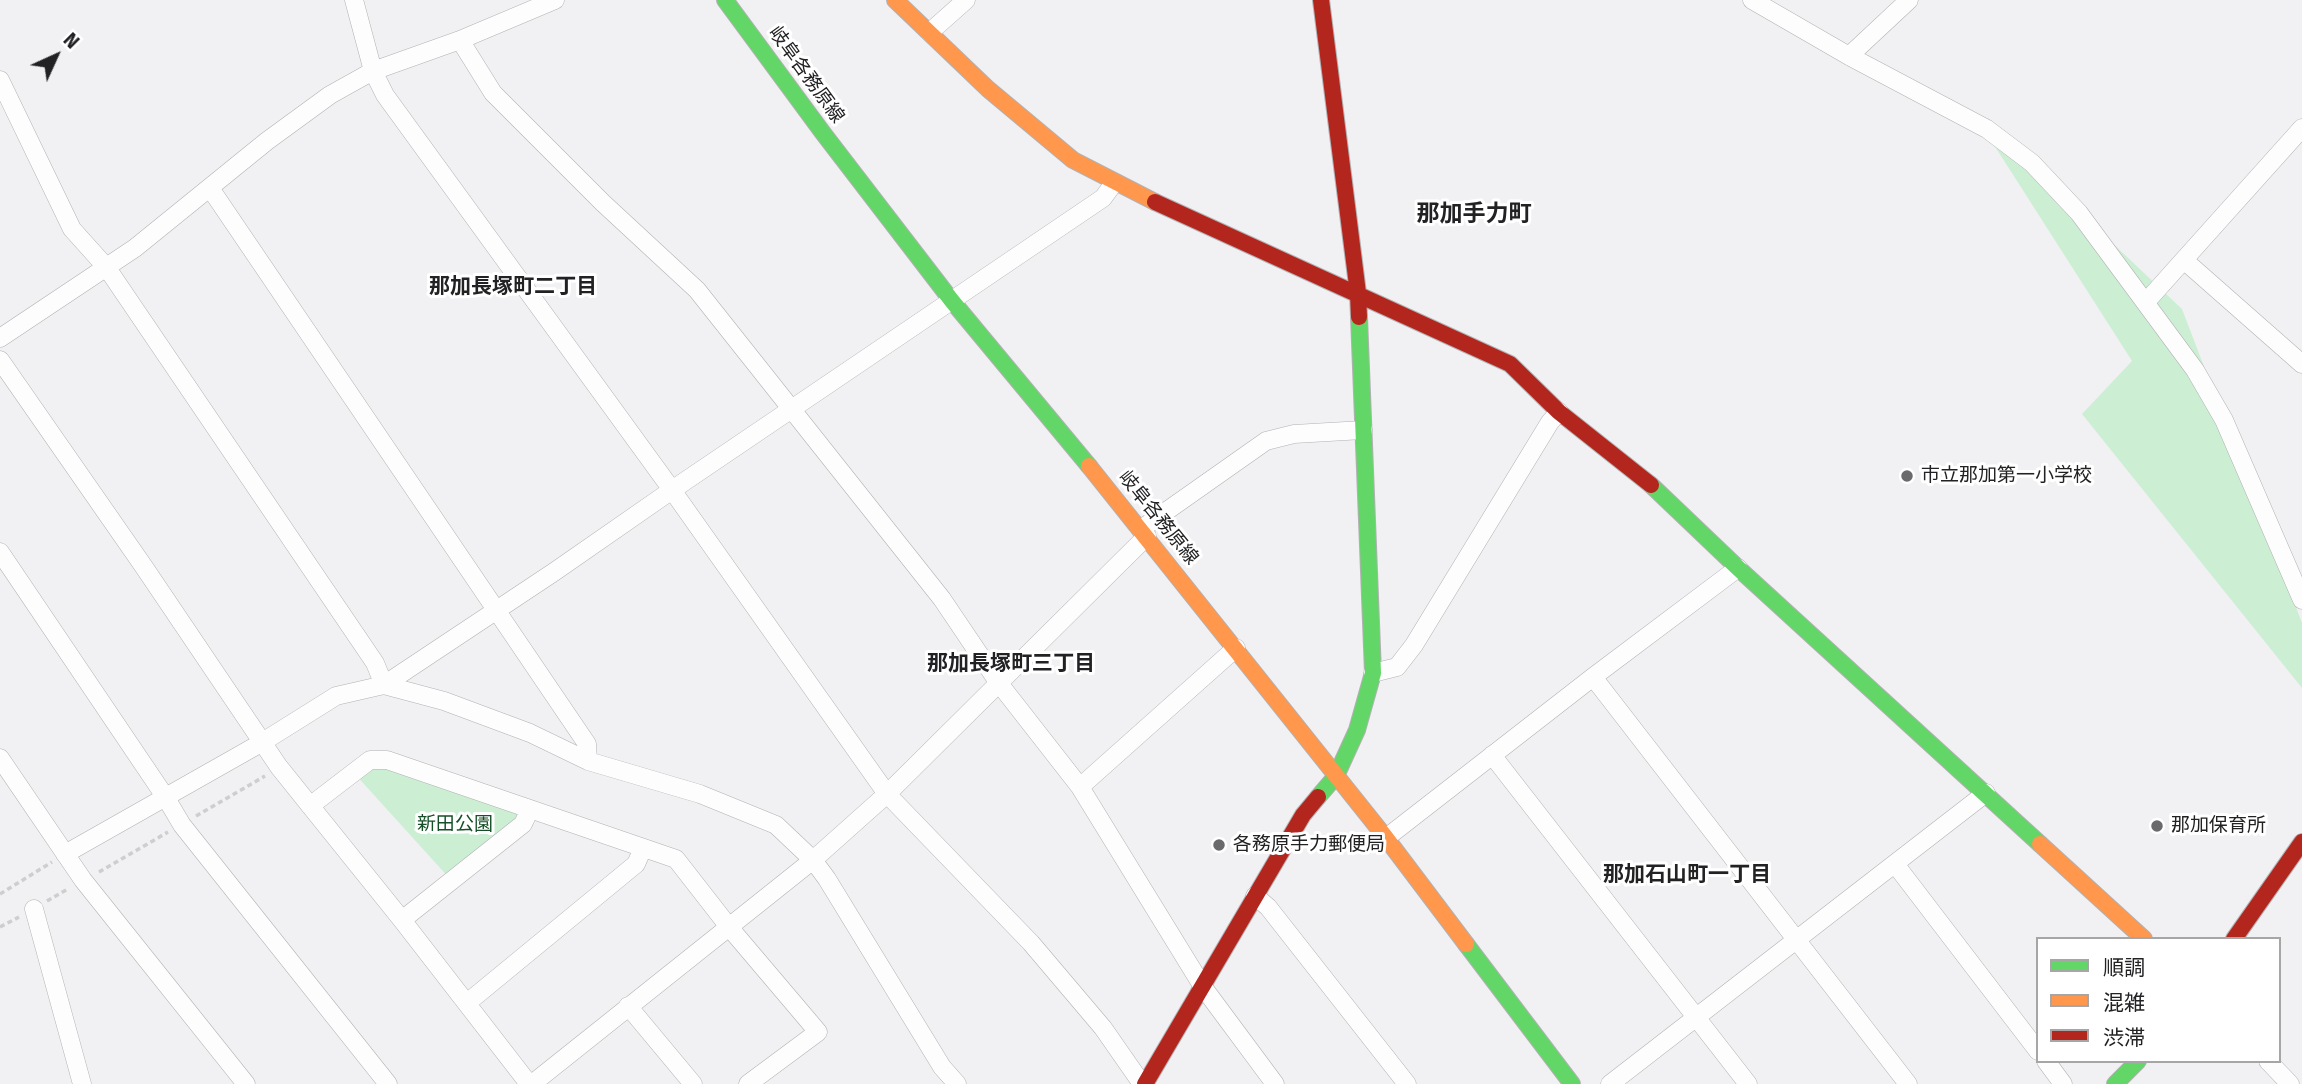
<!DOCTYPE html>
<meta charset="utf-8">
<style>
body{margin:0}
#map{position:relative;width:2302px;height:1084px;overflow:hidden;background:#f1f0f3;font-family:"Fira Sans","Noto Sans JP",sans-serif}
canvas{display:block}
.legend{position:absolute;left:2036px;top:937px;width:245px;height:126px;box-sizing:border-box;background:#fff;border:2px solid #a7a6a7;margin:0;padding:9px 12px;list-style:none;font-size:21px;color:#222123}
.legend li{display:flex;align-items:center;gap:14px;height:35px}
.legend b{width:35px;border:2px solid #a7a6a7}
.north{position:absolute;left:21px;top:21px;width:70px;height:70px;-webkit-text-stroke:5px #fff;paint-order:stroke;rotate:45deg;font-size:19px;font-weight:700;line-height:28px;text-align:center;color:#222123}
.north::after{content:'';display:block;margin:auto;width:24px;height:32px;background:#222123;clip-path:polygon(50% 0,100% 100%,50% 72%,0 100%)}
</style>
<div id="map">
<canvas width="2302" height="1084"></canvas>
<ul class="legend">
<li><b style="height:9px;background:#63d668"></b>順調</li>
<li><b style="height:9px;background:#ff974d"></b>混雑</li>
<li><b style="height:9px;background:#b3261e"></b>渋滞</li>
</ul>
<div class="north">N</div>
</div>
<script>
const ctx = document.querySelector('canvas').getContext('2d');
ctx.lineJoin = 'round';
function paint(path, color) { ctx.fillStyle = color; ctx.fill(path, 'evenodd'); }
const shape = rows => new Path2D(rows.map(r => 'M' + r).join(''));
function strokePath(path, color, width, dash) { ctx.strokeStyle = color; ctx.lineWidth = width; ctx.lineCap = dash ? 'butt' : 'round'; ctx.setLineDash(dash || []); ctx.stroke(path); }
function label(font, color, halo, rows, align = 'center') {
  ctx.font = font + ' "Fira Sans","Noto Sans JP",sans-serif'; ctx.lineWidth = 6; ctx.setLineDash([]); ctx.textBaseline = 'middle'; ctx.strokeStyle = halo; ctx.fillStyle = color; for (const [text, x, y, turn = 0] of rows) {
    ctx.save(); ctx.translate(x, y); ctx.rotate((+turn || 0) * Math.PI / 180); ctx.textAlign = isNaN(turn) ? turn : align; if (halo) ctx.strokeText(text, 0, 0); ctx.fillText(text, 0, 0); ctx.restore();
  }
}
const green = shape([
 [1971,109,2182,309,2302,623,2302,688,2082,414,2132,361],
 [370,760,530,809,451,880,354,773]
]);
const path = shape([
 [196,816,265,776],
 [99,872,168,832],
 [0,894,52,862],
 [47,901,68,889],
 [0,927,19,917]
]);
const street = shape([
 [354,0,373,71,385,95,672,490,887,794,1031,943,1103,1028,1142,1084],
 [1752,0,1849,56,1987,129,2032,163,2079,213,2195,370,2224,420,2302,600],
 [930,32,966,0],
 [460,40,493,93,603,203,697,290,942,599,998,682,1080,787,1203,987,1275,1084],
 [1849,56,1909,0],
 [0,80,72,229,107,268,375,663,384,685],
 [210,188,587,744,588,761],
 [2185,261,2302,364],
 [2146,302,2302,128],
 [0,338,135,248,267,141,330,95,373,71,460,40,555,0],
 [0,360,144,567,279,767,402,920,529,1084],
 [1141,529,1266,441,1294,434,1363,430],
 [0,552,166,798,182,825,388,1084],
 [1373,673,1397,667,1414,645,1550,422,1559,412],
 [1593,677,1908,1084],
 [384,685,444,701,530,733,588,761,700,794,776,825,813,860,827,879,942,1067,957,1084],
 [1492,755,1748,1084],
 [0,758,83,880,246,1084],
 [1080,787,1236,648],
 [310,806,370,760,387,760,676,859,729,927,818,1032,748,1084],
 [1386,838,1593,677,1738,568],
 [65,854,261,743,336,696,384,685,554,572,672,490,1103,198,1114,183],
 [1895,864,2038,1051],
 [1255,896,1268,907,1407,1084],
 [34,909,82,1084],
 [402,920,523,824,530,809],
 [467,1003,636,864,643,848],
 [628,1006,693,1084],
 [2046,1061,2063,1084],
 [2268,1061,2290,1084],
 [532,1084,813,860,887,794,1147,536],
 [1610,1084,1986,793]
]);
const fast = shape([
 [725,0,823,133,952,301,1089,466],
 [1651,485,1738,568,2040,844],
 [1318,797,1336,776,1357,730,1373,673,1359,317],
 [1466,944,1572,1084],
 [2115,1084,2138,1061]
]);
const slow = shape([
 [895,0,988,89,1073,160,1155,202],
 [1089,466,1386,838,1466,944],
 [2040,844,2144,939]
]);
const jam = shape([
 [1321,0,1358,293,1359,317],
 [1155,202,1510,364,1559,412,1651,485],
 [2234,939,2302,842],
 [1145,1084,1303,815,1318,797]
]);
const markers = [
 [1907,476,7,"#6a696c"],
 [2157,826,7,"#6a696c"],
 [1219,845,7,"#6a696c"]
];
const streetNames = [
 ["岐阜各務原線",806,75,54],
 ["岐阜各務原線",1158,518,51]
];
const poiNames = [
 ["市立那加第一小学校",1921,476],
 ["那加保育所",2171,826],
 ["各務原手力郵便局",1233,845]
];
const parkNames = [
 ["新田公園",455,825]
];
const neighbourhoodNames = [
 ["那加長塚町二丁目",513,287],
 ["那加長塚町三丁目",1011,664],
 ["那加石山町一丁目",1687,875]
];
const quarterNames = [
 ["那加手力町",1474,215]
];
paint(green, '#ccefd4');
strokePath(street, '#b2b1b3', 19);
strokePath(fast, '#b2b1b3', 18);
strokePath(slow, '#b2b1b3', 18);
strokePath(jam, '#b2b1b3', 18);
strokePath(path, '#cececf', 3.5, [5, 3.5]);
strokePath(street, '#fdfdfd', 18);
strokePath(fast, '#63d668', 16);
strokePath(slow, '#ff974d', 16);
strokePath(jam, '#b3261e', 16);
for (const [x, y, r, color] of markers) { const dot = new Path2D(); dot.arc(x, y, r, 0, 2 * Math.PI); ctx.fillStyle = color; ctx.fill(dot); strokePath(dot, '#fff', 2.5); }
label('19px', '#222123', '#fff', streetNames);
label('19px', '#222123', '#fff', poiNames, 'left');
label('19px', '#144f27', '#fff', parkNames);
label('bold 21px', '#222123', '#fff', neighbourhoodNames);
label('bold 23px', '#222123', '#fff', quarterNames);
</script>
